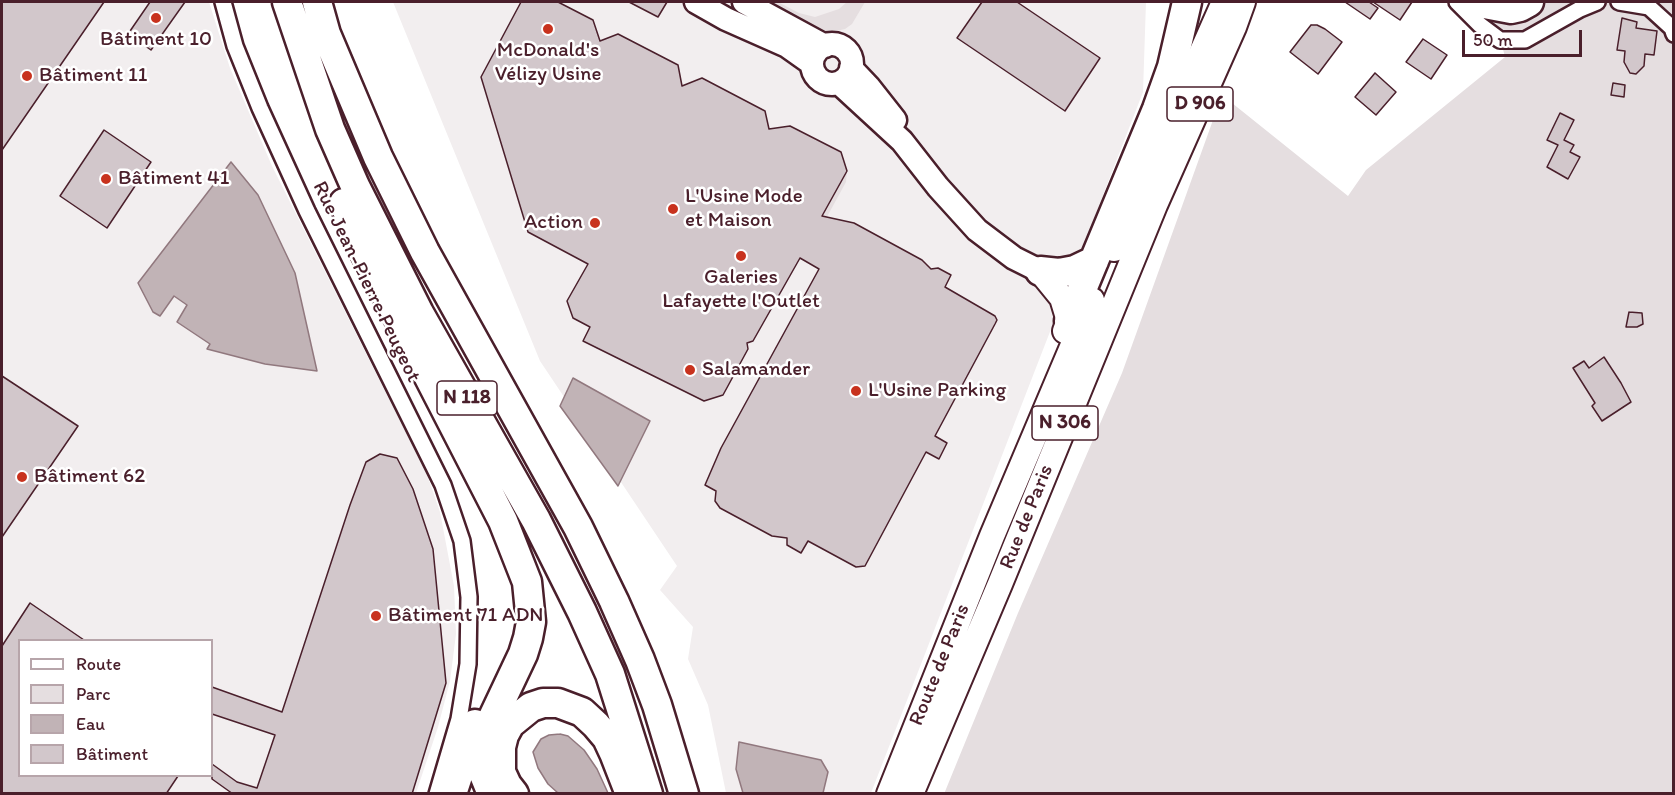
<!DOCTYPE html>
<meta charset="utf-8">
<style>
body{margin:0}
#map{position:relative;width:1675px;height:795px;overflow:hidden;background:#fff;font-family:Itim,sans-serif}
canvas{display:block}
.frame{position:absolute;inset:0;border:3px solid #4a1f2b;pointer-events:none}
.legend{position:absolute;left:18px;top:639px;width:195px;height:138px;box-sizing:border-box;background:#fff;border:2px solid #b7a5aa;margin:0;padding:8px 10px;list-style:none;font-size:18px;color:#4a1f2b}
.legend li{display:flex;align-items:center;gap:12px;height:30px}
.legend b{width:30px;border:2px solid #b7a5aa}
.scale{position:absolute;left:1462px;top:30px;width:120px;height:27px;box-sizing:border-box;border:3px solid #4a1f2b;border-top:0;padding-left:8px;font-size:18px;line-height:21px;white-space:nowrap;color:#4a1f2b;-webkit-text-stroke:4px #fff;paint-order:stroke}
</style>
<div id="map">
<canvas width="1675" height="795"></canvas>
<div class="frame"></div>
<ul class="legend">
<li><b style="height:8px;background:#fff"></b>Route</li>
<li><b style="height:16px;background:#e5dee0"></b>Parc</li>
<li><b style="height:16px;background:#c1b3b6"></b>Eau</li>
<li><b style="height:16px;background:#d2c7cb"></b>Bâtiment</li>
</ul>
<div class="scale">50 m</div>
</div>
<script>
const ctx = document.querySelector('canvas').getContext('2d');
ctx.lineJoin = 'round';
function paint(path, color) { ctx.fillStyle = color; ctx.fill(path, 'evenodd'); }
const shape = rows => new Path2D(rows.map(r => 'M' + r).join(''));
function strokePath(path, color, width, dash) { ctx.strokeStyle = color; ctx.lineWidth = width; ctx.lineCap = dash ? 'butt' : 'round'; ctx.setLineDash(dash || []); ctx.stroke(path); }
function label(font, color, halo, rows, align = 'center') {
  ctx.font = font + ' Itim,sans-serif'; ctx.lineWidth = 5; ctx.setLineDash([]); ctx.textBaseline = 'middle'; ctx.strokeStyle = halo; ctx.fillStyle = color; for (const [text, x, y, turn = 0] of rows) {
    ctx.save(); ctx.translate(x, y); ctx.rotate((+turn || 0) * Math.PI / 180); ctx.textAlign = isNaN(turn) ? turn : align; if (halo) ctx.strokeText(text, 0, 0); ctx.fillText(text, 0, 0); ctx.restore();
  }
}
const built = shape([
 [2,2,209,2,230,68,272,166,428,477,440,512,454,586,456,634,450,681,438,727,416,793,2,794],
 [20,640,212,640,212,776,20,776],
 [393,2,1146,2,1143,92,871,793,726,793,708,705,688,659,693,627,660,590,677,566,540,361]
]);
const green = shape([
 [766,2,778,2,799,13,815,17,839,9,847,2,865,2,852,24,845,29,832,32,821,32],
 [1542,2,1673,2,1673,793,944,794,1018,613,1122,373,1222,95,1348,196,1366,170,1505,57,1499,34,1467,4],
 [847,171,846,182,811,246,806,244]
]);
const water = shape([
 [231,162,258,195,295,273,317,371,265,364,207,349,210,344,177,322,187,305,174,296,160,316,153,312,138,283,231,162],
 [573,378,650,421,618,486,560,406,573,378],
 [560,734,568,736,584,750,597,769,608,793,558,793,548,784,538,768,533,752,541,739,549,735,560,734],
 [739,742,821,760,828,772,823,793,743,793,736,769,739,742]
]);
const building = shape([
 [2,2,104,2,2,150,2,2],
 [150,2,185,2,151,50,128,34,150,2],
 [521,2,558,2,593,20,600,41,618,34,678,65,682,86,702,78,765,111,769,129,790,126,841,152,847,171,822,216,854,223,922,260,931,269,938,268,951,275,945,287,995,316,997,320,995,324,935,436,947,443,939,459,926,452,865,566,856,567,808,541,801,553,787,545,787,538,772,536,720,508,715,501,716,491,705,485,721,448,819,269,800,258,753,341,747,343,748,349,723,395,704,401,583,341,590,327,573,318,567,301,588,264,528,232,481,77,521,2],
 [629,2,667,2,658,17,629,2],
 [982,2,1017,2,1100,58,1065,111,957,38,982,2],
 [1345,2,1369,2,1378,8,1370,19,1345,2],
 [1373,2,1412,2,1400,20,1373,2],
 [1622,18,1637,22,1636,28,1657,31,1654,55,1645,54,1644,66,1636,74,1630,73,1624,62,1625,51,1617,50,1622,18],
 [1311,25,1317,25,1325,29,1342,42,1318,74,1290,52,1311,25],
 [1423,39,1447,55,1431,79,1406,62,1423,39],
 [1375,73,1396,92,1376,115,1355,97,1375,73],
 [1613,83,1625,85,1624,97,1611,95,1613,83],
 [1560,113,1574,120,1564,140,1574,145,1570,152,1580,157,1568,179,1547,167,1558,145,1547,140,1560,113],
 [104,130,151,162,107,228,60,196,104,130],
 [1629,312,1642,313,1643,324,1637,327,1626,327,1629,312],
 [1604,357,1621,383,1631,402,1602,421,1592,406,1595,403,1573,368,1584,361,1589,368,1604,357],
 [2,376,78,426,2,537,2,376],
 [380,454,397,458,413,489,433,549,446,683,412,794,233,794,212,779,212,764,237,782,257,788,275,735,212,714,212,687,282,712,350,505,366,462,380,454],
 [30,603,84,640,20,640,20,776,178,776,166,794,2,794,2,646,30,603]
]);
const street = shape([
 [223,2,235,46,260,108,307,211,443,485,462,541,469,597,468,664,459,719,437,794],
 [1457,2,1480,25,1500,40,1525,40,1580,9,1597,2],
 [1619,2,1649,7,1672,28,1674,34]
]);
const secondary = shape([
 [696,2,726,19,787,46,811,63],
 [744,2,825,46],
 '812 64a20 20 0 1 1 40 0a20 20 0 1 1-40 0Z',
 [851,68,869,87,895,120],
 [839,83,902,141,938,187,977,230,1014,258,1040,271]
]);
const primary = shape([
 [1114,249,1224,2],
 [1040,271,1062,298,1069,321,1065,331],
 [889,794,992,536,1092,300],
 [911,794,1000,584,1155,205,1234,27,1243,2]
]);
const highway = shape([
 [287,2,330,129,355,186,419,313,536,520,582,612,610,674,648,794],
 [317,2,326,34,378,157,425,252,578,527,614,601,640,660,657,705,684,794],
 [1474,2,1511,9,1520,7,1529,2],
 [344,203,361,245,503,521,527,582,531,622,528,638,523,654,488,728,483,741,483,772,492,794],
 [1040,271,1059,273,1075,270,1094,261],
 [1069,321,1157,109,1172,67,1187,2],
 [452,794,475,724],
 [514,794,507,785,501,772,501,747,504,735,510,724,531,707,543,703,558,703,582,712,596,725,607,738,614,753,630,794]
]);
const markers = [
 [156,18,6,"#c8321e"],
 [548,29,6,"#c8321e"],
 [27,76,6,"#c8321e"],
 [106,179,6,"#c8321e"],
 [673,209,6,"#c8321e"],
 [595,223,6,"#c8321e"],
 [741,256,6,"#c8321e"],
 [690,370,6,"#c8321e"],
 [856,391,6,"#c8321e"],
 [22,477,6,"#c8321e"],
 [376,616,6,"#c8321e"]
];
const shields = [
 [1200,104,66],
 [467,398,60],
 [1065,423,66]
];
const shieldNames = [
 ["D 906",1200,104],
 ["N 118",467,398],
 ["N 306",1065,423]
];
const poiNames = [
 ["Bâtiment 10",156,40,"center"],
 ["McDonald's",548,51,"center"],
 ["Vélizy Usine",548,75,"center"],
 ["Bâtiment 11",39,76],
 ["Bâtiment 41",118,179],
 ["L'Usine Mode",685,197],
 ["et Maison",685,221],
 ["Action",583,223,"right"],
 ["Galeries",741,278,"center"],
 ["Lafayette l'Outlet",741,302,"center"],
 ["Salamander",702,370],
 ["L'Usine Parking",868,391],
 ["Bâtiment 62",34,477],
 ["Bâtiment 71 ADN",388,616]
];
const streetNames = [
 ["Rue Jean-Pierre Peugeot",366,282,64],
 ["Rue de Paris",1027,517,-68],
 ["Route de Paris",940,665,-68]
];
paint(built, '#f2eeef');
paint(green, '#e5dee0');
paint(water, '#c1b3b6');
strokePath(water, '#91787e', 1.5);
paint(building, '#d2c7cb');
strokePath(building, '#4a1f2b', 1.5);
strokePath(street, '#4a1f2b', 20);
strokePath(secondary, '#4a1f2b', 27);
strokePath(primary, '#4a1f2b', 28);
strokePath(highway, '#4a1f2b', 33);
strokePath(street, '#fff', 15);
strokePath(secondary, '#fff', 22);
strokePath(primary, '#fff', 24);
strokePath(highway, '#fff', 28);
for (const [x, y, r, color] of markers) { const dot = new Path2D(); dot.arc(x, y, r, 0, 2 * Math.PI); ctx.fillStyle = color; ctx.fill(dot); strokePath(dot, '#fff', 2); }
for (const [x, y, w] of shields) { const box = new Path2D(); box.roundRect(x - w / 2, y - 17, w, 34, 4.5); ctx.fillStyle = '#fff'; ctx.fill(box); strokePath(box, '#4a1f2b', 1.5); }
label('bold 20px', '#4a1f2b', null, shieldNames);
label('21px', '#4a1f2b', '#fff', poiNames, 'left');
label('21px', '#4a1f2b', '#fff', streetNames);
</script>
